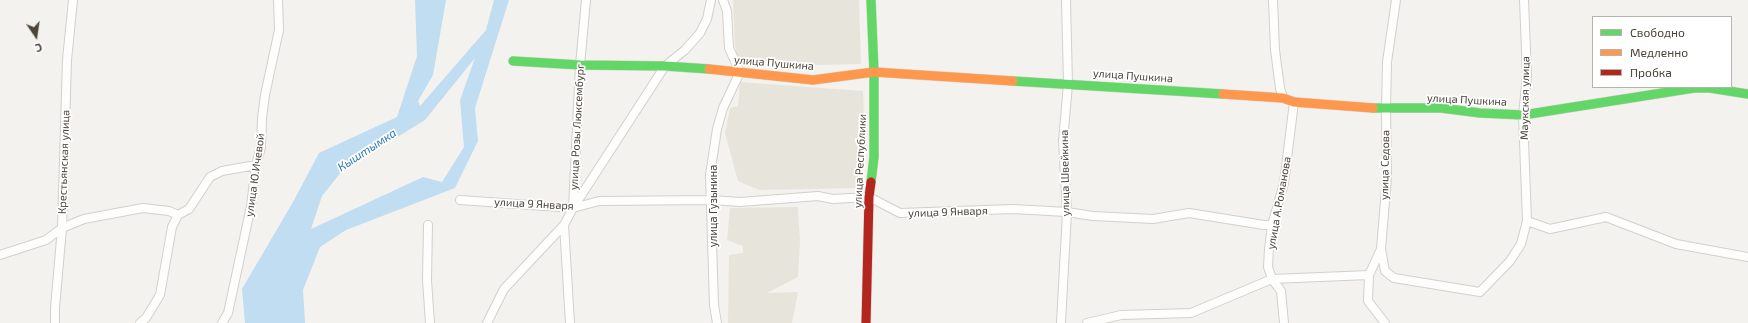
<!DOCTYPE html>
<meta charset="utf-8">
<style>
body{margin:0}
#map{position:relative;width:1748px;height:323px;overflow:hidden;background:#f4f2ee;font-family:"Exo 2",sans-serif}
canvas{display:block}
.legend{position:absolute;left:1592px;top:16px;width:140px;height:72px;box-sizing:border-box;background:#fff;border:1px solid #b7b4b0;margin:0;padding:5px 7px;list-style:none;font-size:12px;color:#4b4439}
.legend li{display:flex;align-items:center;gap:8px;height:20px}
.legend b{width:20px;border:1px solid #b7b4b0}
.north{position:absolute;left:16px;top:16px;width:40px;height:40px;-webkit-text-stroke:3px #fff;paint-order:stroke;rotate:167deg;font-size:11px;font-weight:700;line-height:16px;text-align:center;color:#4b4439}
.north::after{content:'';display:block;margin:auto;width:14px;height:18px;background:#4b4439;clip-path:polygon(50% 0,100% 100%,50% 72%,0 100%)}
</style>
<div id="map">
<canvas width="1748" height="323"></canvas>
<ul class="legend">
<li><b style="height:5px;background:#63d668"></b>Свободно</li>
<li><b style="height:5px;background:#ff974d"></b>Медленно</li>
<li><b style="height:5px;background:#b3261e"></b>Пробка</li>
</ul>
<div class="north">С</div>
</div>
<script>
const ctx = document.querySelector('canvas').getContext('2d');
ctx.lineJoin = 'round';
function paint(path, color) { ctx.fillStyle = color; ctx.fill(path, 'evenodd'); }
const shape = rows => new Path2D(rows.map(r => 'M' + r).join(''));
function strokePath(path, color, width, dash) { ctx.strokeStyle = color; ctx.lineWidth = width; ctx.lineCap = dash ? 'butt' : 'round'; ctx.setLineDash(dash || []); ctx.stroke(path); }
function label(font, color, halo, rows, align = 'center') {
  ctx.font = font + ' "Exo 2",sans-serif'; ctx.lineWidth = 3.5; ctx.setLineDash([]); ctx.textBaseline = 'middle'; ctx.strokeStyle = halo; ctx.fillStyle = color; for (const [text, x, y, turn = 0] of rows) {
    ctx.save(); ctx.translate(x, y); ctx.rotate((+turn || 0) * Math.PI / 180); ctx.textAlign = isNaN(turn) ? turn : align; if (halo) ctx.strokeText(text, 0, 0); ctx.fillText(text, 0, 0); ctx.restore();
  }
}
const residential = shape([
 [733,0,859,0,861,64,818,65,738,59,735,46],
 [740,82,863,91,864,116,858,188,759,190,738,181,725,133,730,108,738,106],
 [798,207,800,241,798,277,767,293,798,292,792,323,728,323,729,255,743,253,743,246,727,240,730,208]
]);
const water = shape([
 [415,0,446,0,433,75,418,101,420,106,486,30,494,0,509,0,475,108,478,141,455,188,346,230,320,247,303,290,305,323,245,323,242,289,293,202,319,153,397,117,417,56],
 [475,58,460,100,464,147,442,182,423,177,311,229,322,196,342,171,425,120]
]);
const street = shape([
 [1273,0,1275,50,1280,88,1283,98],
 [460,200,573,208,599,201,712,200,740,202,818,196,833,199,869,197,900,213,1013,209,1067,212,1093,216,1153,219,1189,213,1264,225,1272,225],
 [573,208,665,66,685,50,700,33,707,19,711,0],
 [1527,221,1550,229,1606,217,1676,244,1748,257],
 [428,225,427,280,430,323],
 [1381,249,1385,271,1394,278,1480,292,1510,261,1521,244,1527,221,1523,115,1527,76,1524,0],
 [0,255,46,240,62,228,84,219,143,208,169,211,178,215],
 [55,323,55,308,62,228,67,60,73,0],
 [140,323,146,318,160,295,172,227,178,215,189,209,210,177,222,171,256,165],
 [222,323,228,313,251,206,256,165,261,147,262,118,265,95,279,30,278,0],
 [487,323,504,289,564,225],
 [570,323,564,225,573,208,580,65,586,0],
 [717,323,714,305,710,175,717,129,723,108,740,72,729,48,727,11,723,0],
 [1061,323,1067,212,1063,141,1068,84,1066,0],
 [1087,323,1121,315,1191,313,1272,279,1369,275],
 [1284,323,1281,291,1272,279,1268,267,1269,249,1272,225,1284,183,1294,102],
 [1385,323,1368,301,1369,275,1381,249,1387,177,1386,109,1387,62,1396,0]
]);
const fast = shape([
 [513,61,580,65,665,66,709,69],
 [1013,81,1223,94],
 [1373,108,1441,108,1480,113,1523,115,1694,88,1710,88,1748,94],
 [871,182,874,157,874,72,871,0]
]);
const slow = shape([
 [709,69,813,80,874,72,1013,81],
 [1223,94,1283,98,1294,102,1373,108]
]);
const jam = shape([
 [866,323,869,197,871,182]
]);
const streetNames = [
 ["улица Пушкина",774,63,5],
 ["улица Пушкина",1133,76,4],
 ["Маукская улица",1525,98,-89],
 ["улица Пушкина",1467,100,3],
 ["улица Розы Люксембург",577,127,-87],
 ["улица Республики",860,161,-87],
 ["Крестьянская улица",64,162,-88],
 ["улица Седова",1385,165,-89],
 ["улица Швейкина",1065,173,-91],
 ["улица Ю.Ичевой",255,175,-82],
 ["улица А.Романова",1279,203,-80],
 ["улица 9 Января",534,204,3],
 ["улица Гузынина",713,206,-90],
 ["улица 9 Января",948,212,-2]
];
const waterNames = [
 ["Кыштымка",367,150,-33]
];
paint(residential, '#e7e4dc');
paint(water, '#c0ddf1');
strokePath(street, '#d2d0cb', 10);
strokePath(fast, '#d3cfc5', 10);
strokePath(slow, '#d3cfc5', 10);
strokePath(jam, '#d3cfc5', 10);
strokePath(street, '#fdfdfc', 8);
strokePath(fast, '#63d668', 9);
strokePath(slow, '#ff974d', 9);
strokePath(jam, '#b3261e', 9);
label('11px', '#4b4439', '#fff', streetNames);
label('italic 12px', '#2e7ab2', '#fff', waterNames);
</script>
